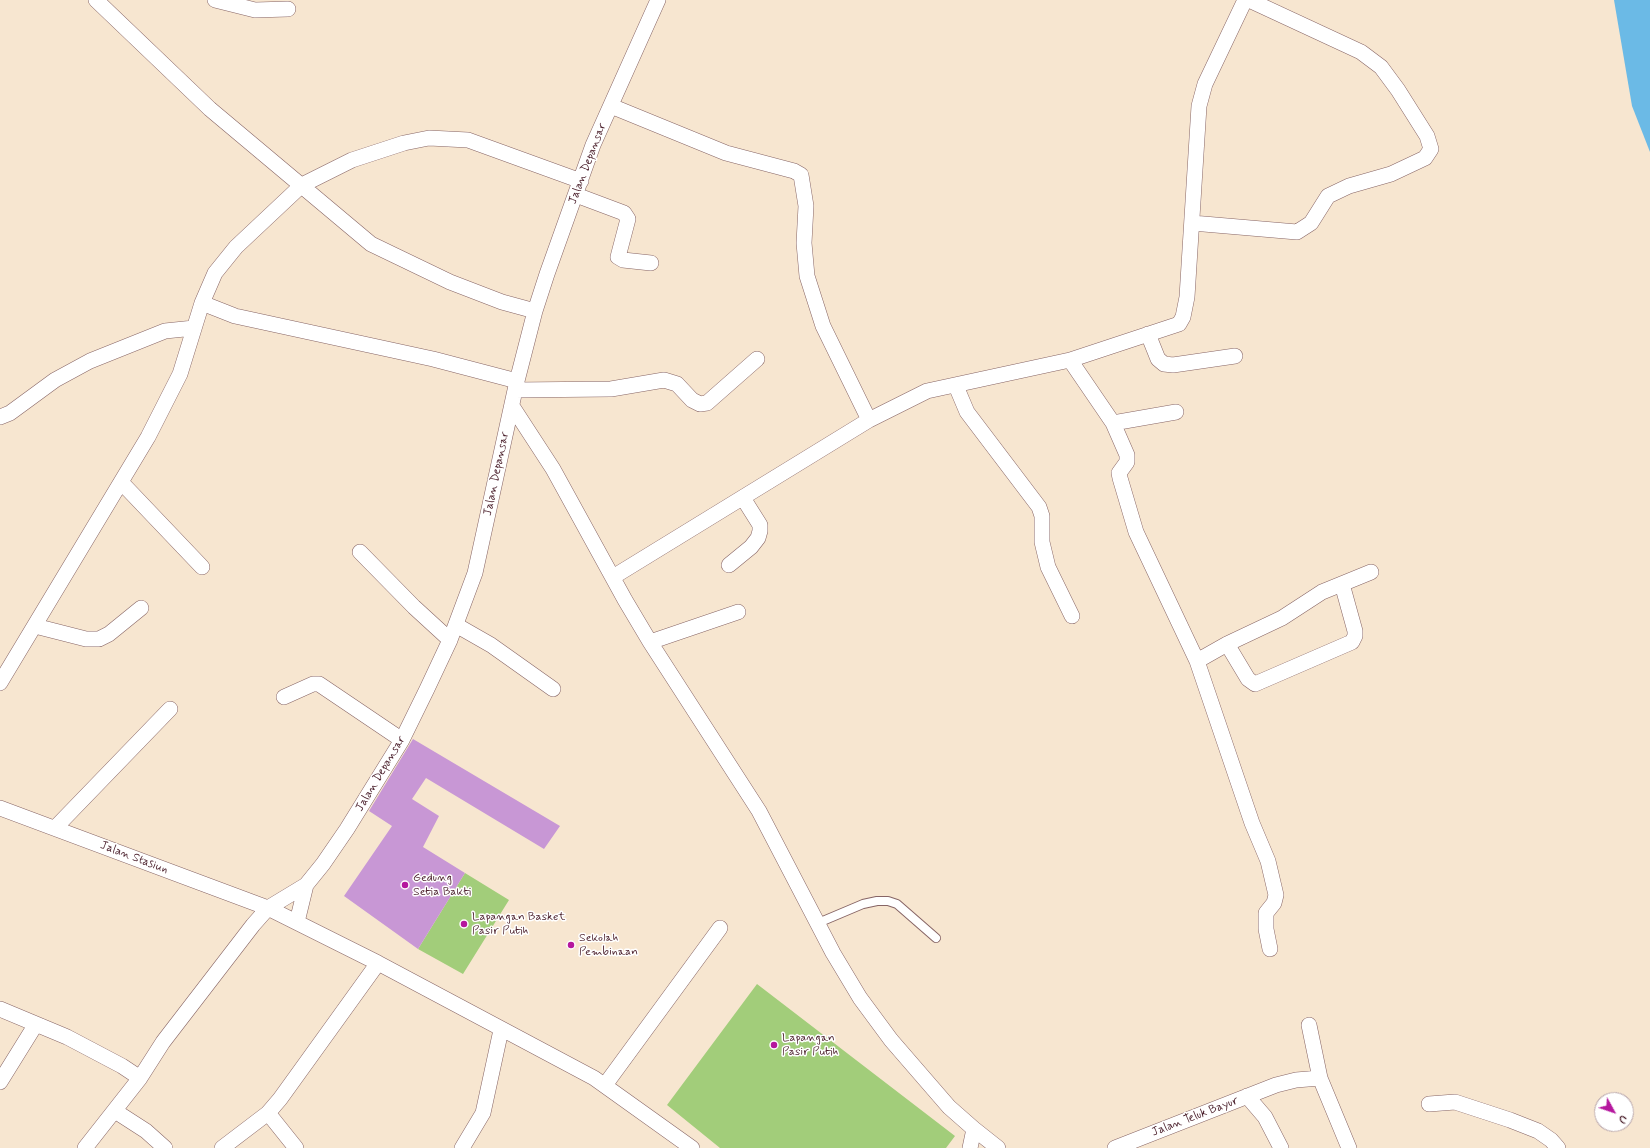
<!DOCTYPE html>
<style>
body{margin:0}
#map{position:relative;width:1650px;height:1148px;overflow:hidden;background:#f7e6d0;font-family:Mynerve,sans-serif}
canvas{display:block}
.north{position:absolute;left:1594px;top:1092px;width:40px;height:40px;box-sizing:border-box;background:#fff;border:1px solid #b7a5aa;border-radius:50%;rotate:130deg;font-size:11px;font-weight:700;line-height:16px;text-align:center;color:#4a1f2b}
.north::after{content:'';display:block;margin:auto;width:14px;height:18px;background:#b5179e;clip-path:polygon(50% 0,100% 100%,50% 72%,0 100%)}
</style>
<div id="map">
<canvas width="1650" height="1148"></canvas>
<div class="north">U</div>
</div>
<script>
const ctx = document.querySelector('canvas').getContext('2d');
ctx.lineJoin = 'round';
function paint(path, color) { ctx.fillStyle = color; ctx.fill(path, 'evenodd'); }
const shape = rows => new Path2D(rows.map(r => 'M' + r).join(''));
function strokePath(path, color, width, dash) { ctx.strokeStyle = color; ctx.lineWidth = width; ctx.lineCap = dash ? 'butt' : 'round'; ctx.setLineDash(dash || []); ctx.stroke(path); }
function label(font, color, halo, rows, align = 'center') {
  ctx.font = font + ' Mynerve,sans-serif'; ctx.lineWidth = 3; ctx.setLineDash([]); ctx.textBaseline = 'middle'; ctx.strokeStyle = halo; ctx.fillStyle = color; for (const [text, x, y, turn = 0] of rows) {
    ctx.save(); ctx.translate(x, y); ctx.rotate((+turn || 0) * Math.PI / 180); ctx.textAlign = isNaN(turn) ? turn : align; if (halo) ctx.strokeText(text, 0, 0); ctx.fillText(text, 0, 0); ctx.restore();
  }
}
const green = shape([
 [465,873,509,900,463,974,418,949],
 [757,984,955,1136,946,1148,720,1148,667,1105]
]);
const water = shape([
 [1614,0,1650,0,1650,152,1632,106]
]);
const building = shape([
 [413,739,560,826,544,849,426,778,412,799,439,816,423,847,465,873,418,949,344,896,392,826,369,811]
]);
const lane = shape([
 [818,923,863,904,877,901,888,901,897,904,936,938]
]);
const street = shape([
 [96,0,210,109,371,244,450,282,502,302,535,311],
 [215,0,255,10,288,9],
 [611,106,726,153,794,171,801,175,806,206,804,243,807,276,823,326,869,420],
 [576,195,624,213,628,219,618,257,623,260,651,263],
 [1192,223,1297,232,1311,223,1328,196,1349,186,1391,174,1425,158,1431,149,1427,136,1398,90,1381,67,1361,52,1249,0],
 [202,303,235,316,433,359,517,381],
 [1148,334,1158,359,1164,364,1173,365,1235,356],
 [1070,360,1113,423,1127,455,1127,462,1119,473,1120,478,1136,532,1197,661,1252,823,1268,861,1276,895,1274,903,1266,913,1266,929,1270,949],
 [956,386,967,412,1039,507,1042,516,1042,542,1048,567,1072,616],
 [515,390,611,389,664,380,677,384,692,400,700,404,707,403,757,359],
 [512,406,553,469,625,600,650,642,759,811,833,953,860,998,891,1040,949,1107,974,1129,970,1148],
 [0,417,10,413,55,380,90,361,165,331,194,328],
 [1113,423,1176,412],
 [121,482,202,567],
 [360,552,414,607,450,640],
 [729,565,751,547,758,538,760,531,760,525,743,498],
 [613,577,869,420,927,391,1070,360,1179,324,1183,317,1187,297,1199,106,1205,84,1245,0],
 [456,625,491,645,553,689],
 [35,626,86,639,99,639,109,634,141,608],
 [650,642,738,612],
 [1227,644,1248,679,1255,684,1352,642,1355,636,1355,631,1342,584],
 [1197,661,1227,644,1282,618,1322,592,1371,572],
 [0,683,148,437,180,374,202,303,215,273,236,247,302,185,352,160,404,143,429,138,468,140,581,181],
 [284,697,313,684,319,684,402,740],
 [0,808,268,908,378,963,594,1078,692,1148],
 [55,828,170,709],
 [297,922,306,885],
 [0,1009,67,1037,122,1066,140,1078],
 [1309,1025,1320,1078,1349,1148],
 [0,1082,36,1024],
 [605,1085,720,928],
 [1247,1096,1265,1117,1281,1148],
 [1429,1104,1455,1102,1510,1120,1538,1131,1551,1140,1558,1148],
 [115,1111,146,1131,165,1148],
 [268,1113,296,1148],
 [974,1129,998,1148],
 [85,1148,140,1078,163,1042,253,925,268,908,306,885,323,864,347,829,402,740,427,689,450,640,475,573,517,381,535,311,547,274,593,145,658,0],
 [222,1148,268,1113,280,1099,378,963],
 [462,1148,483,1113,501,1030],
 [1115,1148,1276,1085,1296,1080,1320,1078]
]);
const markers = [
 [405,885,4,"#b5179e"],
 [464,924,4,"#b5179e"],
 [571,945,4,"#b5179e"],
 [774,1045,4,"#b5179e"]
];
const streetNames = [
 ["Jalan Depansar",588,164,-69],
 ["Jalan Depansar",497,474,-78],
 ["Jalan Depansar",381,774,-59],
 ["Jalan Stasiun",134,858,21],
 ["Jalan Teluk Bayur",1195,1117,-21]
];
const poiNames = [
 ["Gedung",413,878],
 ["Setia Bakti",413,892],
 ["Lapangan Basket",472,917],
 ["Pasir Putih",472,931],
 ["Sekolah",579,938],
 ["Pembinaan",579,952],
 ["Lapangan",782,1038],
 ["Pasir Putih",782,1052]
];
paint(green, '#a2cd7a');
paint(water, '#6bbae6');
paint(building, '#c897d5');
strokePath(lane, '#876565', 10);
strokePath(street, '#876565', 16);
strokePath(lane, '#fff', 8);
strokePath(street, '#fff', 15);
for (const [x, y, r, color] of markers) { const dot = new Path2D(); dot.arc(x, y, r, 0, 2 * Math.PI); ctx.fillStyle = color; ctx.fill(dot); strokePath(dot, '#fff', 1.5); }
label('12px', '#4a1f2b', '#fff', streetNames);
label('12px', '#4a1f2b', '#fff', poiNames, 'left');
</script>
